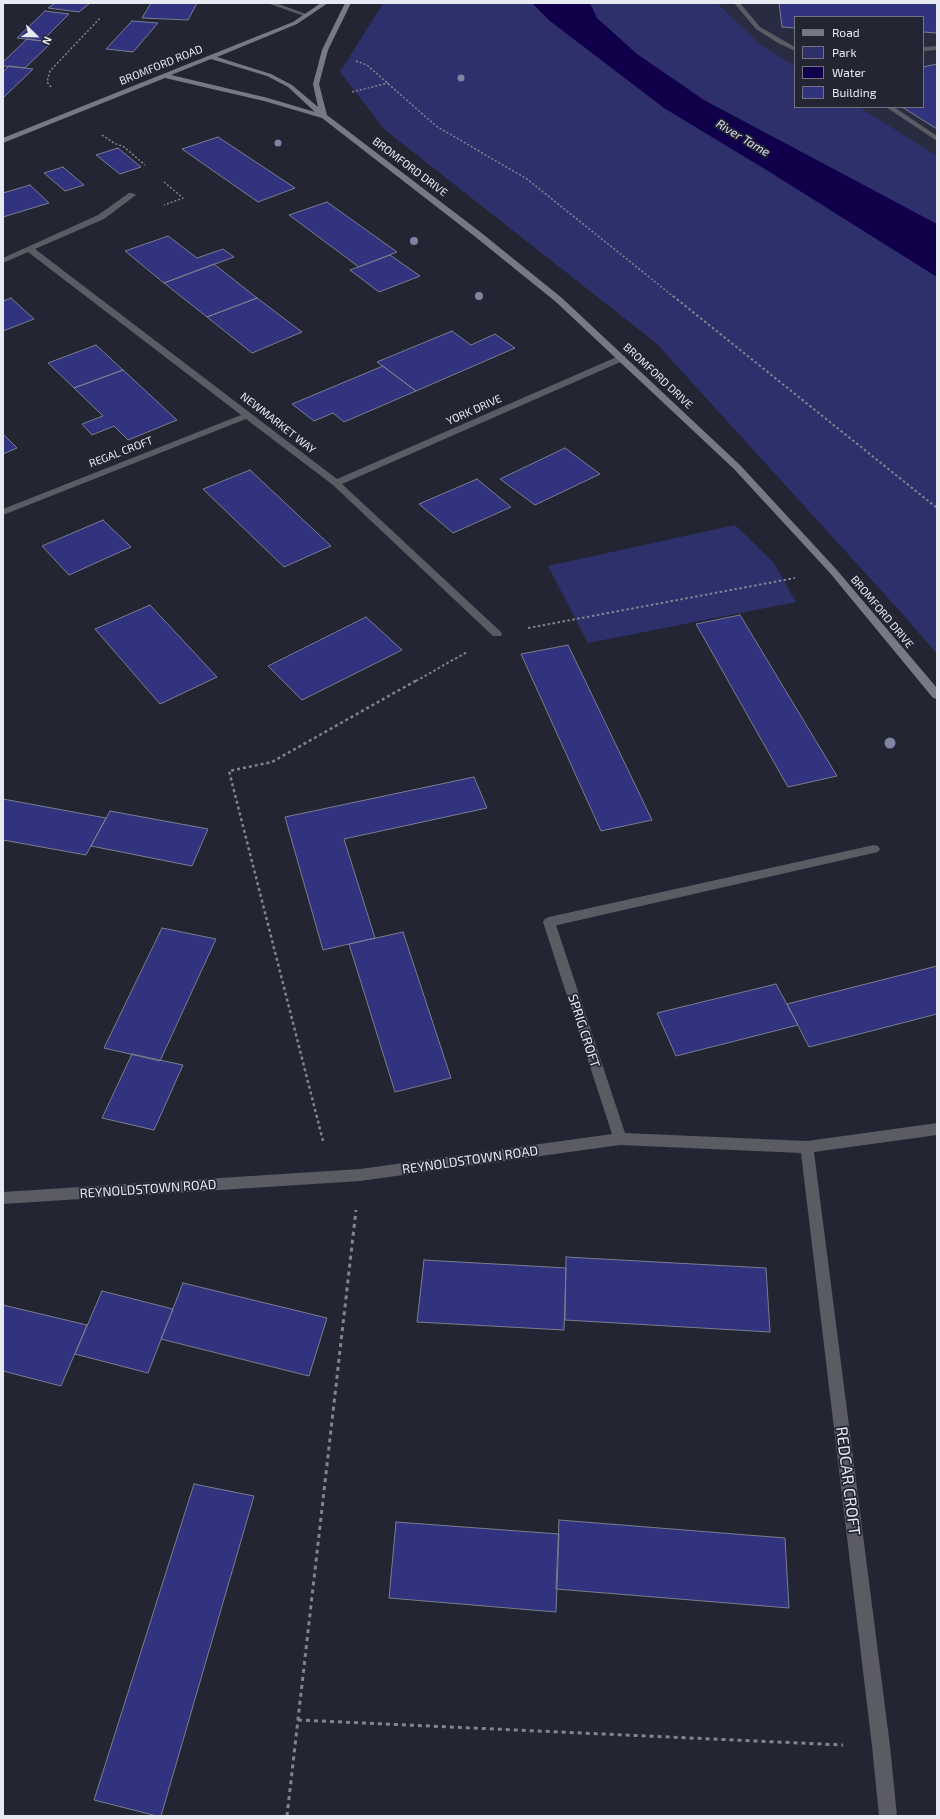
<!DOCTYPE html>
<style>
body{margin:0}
#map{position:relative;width:940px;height:1819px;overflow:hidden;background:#232533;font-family:"Exo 2",sans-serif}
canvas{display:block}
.frame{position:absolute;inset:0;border:4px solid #e8eaf3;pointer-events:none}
.legend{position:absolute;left:794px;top:16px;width:130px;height:92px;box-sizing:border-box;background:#232533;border:1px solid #727480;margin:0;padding:5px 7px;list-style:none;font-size:12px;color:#e8eaf3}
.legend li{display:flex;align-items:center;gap:8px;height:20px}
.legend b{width:20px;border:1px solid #727480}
.north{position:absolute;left:16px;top:16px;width:40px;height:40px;-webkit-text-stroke:3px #232533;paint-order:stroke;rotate:113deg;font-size:11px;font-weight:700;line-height:16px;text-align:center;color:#e8eaf3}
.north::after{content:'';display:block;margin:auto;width:14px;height:18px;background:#e8eaf3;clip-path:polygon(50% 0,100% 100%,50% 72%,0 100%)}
</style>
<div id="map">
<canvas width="940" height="1819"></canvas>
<div class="frame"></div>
<ul class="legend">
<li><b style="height:5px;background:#777985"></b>Road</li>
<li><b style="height:11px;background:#2d306b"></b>Park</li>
<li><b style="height:11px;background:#10004c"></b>Water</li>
<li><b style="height:11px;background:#32337f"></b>Building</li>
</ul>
<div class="north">N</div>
</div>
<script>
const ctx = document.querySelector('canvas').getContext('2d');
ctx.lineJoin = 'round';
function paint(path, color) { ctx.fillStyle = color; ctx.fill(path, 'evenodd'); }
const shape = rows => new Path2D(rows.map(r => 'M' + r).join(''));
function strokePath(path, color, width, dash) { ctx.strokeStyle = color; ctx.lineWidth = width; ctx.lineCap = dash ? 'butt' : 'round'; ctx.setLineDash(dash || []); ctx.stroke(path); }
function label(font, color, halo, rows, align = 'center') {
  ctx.font = font + ' "Exo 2",sans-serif'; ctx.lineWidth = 3.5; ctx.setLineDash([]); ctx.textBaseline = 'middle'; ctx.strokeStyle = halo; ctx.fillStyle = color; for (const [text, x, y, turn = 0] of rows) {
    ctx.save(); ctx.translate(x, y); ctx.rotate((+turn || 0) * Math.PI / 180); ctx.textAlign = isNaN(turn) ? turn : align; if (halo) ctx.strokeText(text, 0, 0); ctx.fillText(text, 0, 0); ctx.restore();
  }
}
const built = shape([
 [717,3,937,3,937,156,859,107,923,107,923,17,795,17,795,66,761,45]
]);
const green = shape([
 [383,3,717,3,761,45,795,66,795,107,859,107,937,156,937,654,898,609,656,343,385,130,340,72],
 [735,525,774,563,796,602,588,643,548,566]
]);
const water = shape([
 [532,3,590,3,597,18,637,54,704,100,937,224,937,277,768,171,664,108,550,21]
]);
const building = shape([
 [55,3,90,3,79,12,48,8,55,3],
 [151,3,197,3,188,20,142,18,151,3],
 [779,3,937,3,937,33,923,32,923,17,795,17,795,28,782,27,779,3],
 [45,11,69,14,42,41,17,38,45,11],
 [132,21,158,23,133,52,106,49,132,21],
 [27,39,52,42,25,68,3,66,3,62,27,39],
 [937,64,937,129,902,107,923,107,923,67,937,64],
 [9,66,33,69,3,98,3,72,9,66],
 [218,137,295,188,258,202,182,149,218,137],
 [118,148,141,167,120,174,96,155,118,148],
 [63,167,84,185,65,191,44,173,63,167],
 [30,185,49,203,3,217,3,193,30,185],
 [327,202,397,252,359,267,289,215,327,202],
 [168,236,197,258,223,249,234,257,164,283,125,251,168,236],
 [390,255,420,276,379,292,350,270,390,255],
 [214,264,257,298,207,317,164,283,214,264],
 [11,298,34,319,3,331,3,301,11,298],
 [257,298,302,332,252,353,207,317,257,298],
 [452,331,471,345,495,334,515,348,416,391,377,362,452,331],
 [96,345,123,370,74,388,48,363,96,345],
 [383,366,416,391,344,422,333,413,314,421,292,404,383,366],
 [123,370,177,420,128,440,114,426,92,435,82,424,103,416,74,388,123,370],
 [3,434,17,448,3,454,3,434],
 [565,448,600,474,535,505,500,479,565,448],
 [250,470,331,546,284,567,203,489,250,470],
 [477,479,511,507,453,533,419,504,477,479],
 [103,520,131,547,69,575,42,546,103,520],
 [150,605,217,677,160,704,95,629,150,605],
 [740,615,837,776,788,787,696,624,740,615],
 [366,617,402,650,302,700,268,666,366,617],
 [568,645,652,820,601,831,521,654,568,645],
 [474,777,487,808,344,839,375,938,323,950,285,817,474,777],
 [3,799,106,818,86,855,3,840,3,799],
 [110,811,208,829,192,866,91,846,110,811],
 [162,928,216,939,160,1061,104,1048,162,928],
 [403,932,451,1078,395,1092,349,944,403,932],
 [937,966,937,1014,809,1047,787,1004,937,966],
 [776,984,798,1025,676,1056,657,1013,776,984],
 [132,1054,183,1065,154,1130,102,1118,132,1054],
 [566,1257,766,1268,770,1332,565,1320,566,1257],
 [424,1260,566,1268,564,1330,417,1322,424,1260],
 [183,1283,327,1318,309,1376,161,1339,183,1283],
 [102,1291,173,1309,148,1373,75,1354,102,1291],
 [3,1305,87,1325,61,1386,3,1371,3,1305],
 [194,1484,254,1496,161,1816,157,1816,94,1800,194,1484],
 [559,1520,785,1538,789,1608,556,1589,559,1520],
 [396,1522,559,1534,556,1612,389,1598,396,1522]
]);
const pathFar3 = shape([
 [356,61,367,65,436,126,527,179,674,297],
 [51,87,47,82,50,71,101,17],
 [352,92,388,83],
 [102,135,114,143,124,147,145,165],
 [164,182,183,198,164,205]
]);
const pathFar2 = shape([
 [673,296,937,508],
 [528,628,795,578],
 [416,681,467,652]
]);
const pathFar1 = shape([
 [323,1141,229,771,272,762,417,680]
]);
const path = shape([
 [298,1720,843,1745],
 [287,1816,356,1210]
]);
const lane = shape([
 [734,3,740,3,760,27,795,47,795,51,778,43,756,29,734,3],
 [937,46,937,50,923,51,923,47,937,46],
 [886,107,894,107,937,136,937,141,886,107],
 [874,845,878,846,880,849,878,852,549,927,545,925,543,922,545,919,549,917,874,845]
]);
const street = shape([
 [267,3,276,3,309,15,304,16,267,3],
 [129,193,132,193,136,195,104,219,35,249,337,479,619,356,625,356,625,360,342,484,501,632,502,634,501,636,493,636,333,485,246,419,3,515,3,509,241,415,28,252,3,263,3,258,98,215,129,193],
 [549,917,553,919,555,922,625,1133,807,1141,937,1123,937,1135,814,1152,890,1746,897,1816,879,1816,872,1746,801,1153,620,1145,360,1181,3,1204,3,1192,360,1169,612,1134,543,922,545,919,549,917]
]);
const secondary = shape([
 [321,3,328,3,297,24,217,57,271,74,292,85,318,107,313,84,322,50,345,3,351,3,328,50,319,84,327,115,479,231,562,298,740,465,836,569,937,688,937,699,933,698,830,573,734,469,556,302,473,235,322,118,264,101,165,78,3,143,3,138,293,22,321,3],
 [211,59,267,76,288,87,315,112,268,98,171,75,211,59]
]);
const trees = [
 [461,78,3.5],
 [278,143,3.5],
 [414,241,4],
 [479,296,4],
 [890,743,5.5]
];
const farStreetnames = [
 ["BROMFORD ROAD",161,65,-22],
 ["BROMFORD DRIVE",410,167,37],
 ["BROMFORD DRIVE",658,376,43],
 ["YORK DRIVE",474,410,-24],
 ["NEWMARKET WAY",278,423,38],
 ["REGAL CROFT",121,452,-21],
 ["BROMFORD DRIVE",882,612,50]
];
const farWaternames = [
 ["River Tame",743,138,31]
];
const streetNames = [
 ["SPRIG CROFT",584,1031,72],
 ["REYNOLDSTOWN ROAD",470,1160,-8],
 ["REYNOLDSTOWN ROAD",148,1189,-4]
];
const nearStreetnames = [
 ["REDCAR CROFT",848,1481,83]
];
paint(built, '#292c40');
paint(green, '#2d306b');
paint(water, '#10004c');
paint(building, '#32337f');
strokePath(building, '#7a7d8e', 1);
strokePath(pathFar3, '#828490', 1.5, [2, 2]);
strokePath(pathFar2, '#828490', 2, [2.5, 2.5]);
strokePath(pathFar1, '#828490', 2.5, [3, 3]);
strokePath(path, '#828490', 3, [4, 4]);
paint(lane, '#5a5b63');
paint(street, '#5a5b63');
paint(secondary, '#777985');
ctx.fillStyle = '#7f84a3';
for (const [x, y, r] of trees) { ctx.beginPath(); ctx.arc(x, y, r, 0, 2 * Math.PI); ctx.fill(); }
label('11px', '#e8eaf3', '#232533', farStreetnames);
label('italic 12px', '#dee2f9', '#232533', farWaternames);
label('13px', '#e8eaf3', '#232533', streetNames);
label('16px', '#e8eaf3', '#232533', nearStreetnames);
</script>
